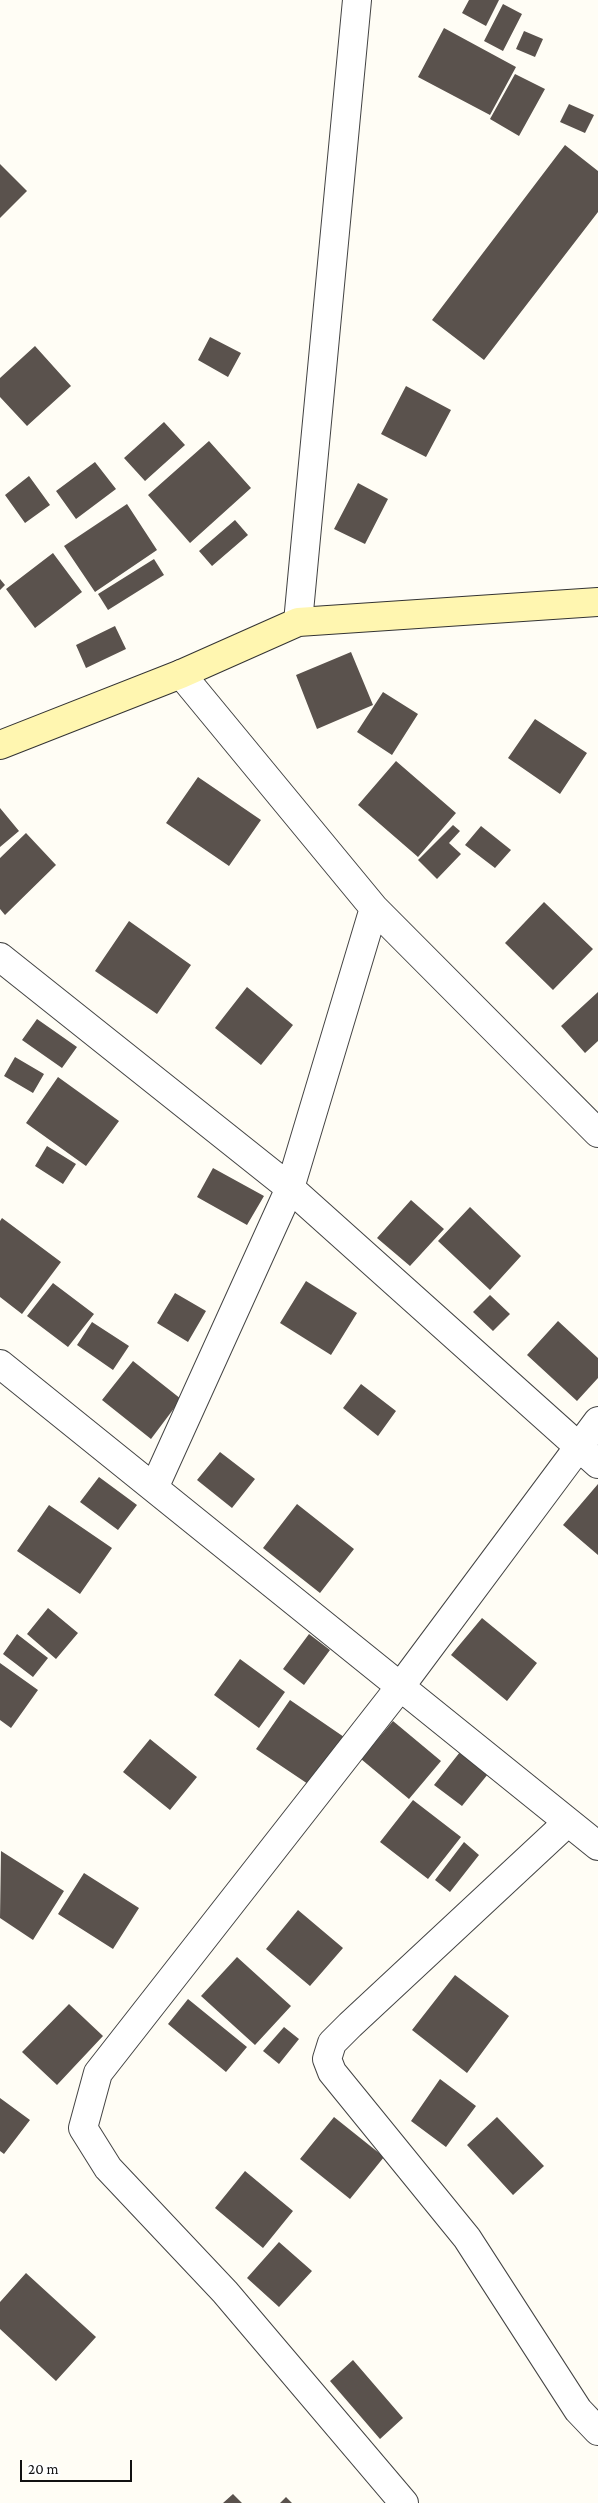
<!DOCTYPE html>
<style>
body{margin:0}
#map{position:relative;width:598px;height:2503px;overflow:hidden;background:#fffdf5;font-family:"Crimson Pro",serif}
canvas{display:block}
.scale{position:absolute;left:20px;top:2460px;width:112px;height:22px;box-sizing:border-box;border:2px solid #111;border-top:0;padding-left:6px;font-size:15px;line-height:18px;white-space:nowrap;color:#111;-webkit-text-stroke:4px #fff;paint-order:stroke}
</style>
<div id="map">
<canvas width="598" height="2503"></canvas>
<div class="scale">20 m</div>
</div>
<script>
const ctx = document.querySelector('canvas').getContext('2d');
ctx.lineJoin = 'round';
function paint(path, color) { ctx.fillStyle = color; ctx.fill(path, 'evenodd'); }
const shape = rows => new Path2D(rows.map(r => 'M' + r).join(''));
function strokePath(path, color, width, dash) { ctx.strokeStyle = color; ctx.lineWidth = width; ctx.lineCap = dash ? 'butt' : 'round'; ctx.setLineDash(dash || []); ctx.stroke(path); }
const building = shape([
 [469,0,499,0,486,26,462,13],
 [503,4,522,14,503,51,484,41],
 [444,28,516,67,490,115,418,77],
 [524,31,543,39,535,57,516,49],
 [515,74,545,89,519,136,490,119],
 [569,104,594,115,585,133,560,122],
 [565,145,598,171,598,212,484,360,432,320],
 [0,164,27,191,0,218],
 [210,337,241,353,228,377,198,360],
 [35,346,71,386,27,426,0,397,0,378],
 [406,386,451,410,426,457,381,434],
 [164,422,185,445,145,481,124,458],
 [209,441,251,488,190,543,148,495],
 [95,462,116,489,76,519,56,491],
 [29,476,50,505,25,523,5,495],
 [358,483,388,499,365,544,334,529],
 [127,504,157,550,95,592,64,546],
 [235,520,248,535,212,566,199,551],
 [53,553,82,592,35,628,6,589],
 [154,559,164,575,108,610,98,594],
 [0,579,5,585,0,590],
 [115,626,126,649,86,668,76,645],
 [351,652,373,705,317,729,296,675],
 [383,692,418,714,392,755,357,732],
 [535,719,587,753,560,794,508,758],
 [396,761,456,813,418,857,358,805],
 [198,777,261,820,229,866,166,823],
 [0,808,19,831,0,847],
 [453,825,460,831,449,843,461,854,437,879,418,860],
 [481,826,511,850,495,868,465,845],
 [26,833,56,865,5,915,0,909,0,858],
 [544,902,593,949,553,990,505,943],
 [129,921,191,965,157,1014,95,971],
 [247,987,293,1025,261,1065,215,1028],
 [598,992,598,1041,585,1053,561,1026],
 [37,1019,77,1047,62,1068,22,1040],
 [15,1057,44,1074,33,1093,4,1076],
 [58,1077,119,1121,86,1166,26,1123],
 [47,1146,76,1164,63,1184,35,1166],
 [213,1168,264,1196,247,1225,197,1197],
 [411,1200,444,1229,410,1266,377,1238],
 [470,1207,521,1256,490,1290,438,1241],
 [2,1218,61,1262,22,1314,0,1297,0,1221],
 [306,1281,357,1313,331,1355,280,1323],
 [53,1283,94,1314,68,1347,27,1316],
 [175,1293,206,1311,188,1342,157,1323],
 [490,1295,510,1314,493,1331,473,1312],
 [558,1321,598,1358,598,1378,577,1401,527,1355],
 [92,1322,129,1346,113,1370,77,1345],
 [133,1361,181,1399,151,1439,102,1400],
 [361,1384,396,1411,378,1436,343,1408],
 [220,1452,255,1479,232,1508,197,1480],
 [99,1477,137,1505,118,1530,80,1502],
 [598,1484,598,1555,563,1525],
 [297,1504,354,1549,320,1593,263,1548],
 [49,1505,112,1548,80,1594,17,1551],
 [48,1608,78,1633,56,1659,27,1634],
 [482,1618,537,1663,507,1701,451,1655],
 [17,1634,48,1658,33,1677,3,1654],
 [309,1634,330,1650,304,1685,283,1669],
 [240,1659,285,1692,259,1728,214,1695],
 [0,1663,38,1690,11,1728,0,1720],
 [290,1700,344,1737,311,1786,256,1749],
 [393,1721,441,1761,409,1799,361,1759],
 [150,1739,197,1777,170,1810,123,1772],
 [460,1752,488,1774,462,1806,434,1785],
 [413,1800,461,1837,428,1879,380,1842],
 [464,1842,479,1855,450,1892,435,1880],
 [1,1851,64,1891,33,1940,0,1918],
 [84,1873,139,1908,113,1949,58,1914],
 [298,1910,343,1948,310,1986,266,1949],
 [237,1957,291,2006,255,2045,201,1996],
 [455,1975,509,2016,467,2073,412,2030],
 [188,1999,247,2047,226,2072,168,2024],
 [69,2004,103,2036,57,2085,22,2052],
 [284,2027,299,2039,279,2064,263,2051],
 [440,2079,476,2106,446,2147,411,2121],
 [0,2098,30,2120,4,2154,0,2151],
 [334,2117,384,2157,350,2199,300,2159],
 [497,2117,544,2166,513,2195,467,2145],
 [245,2171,293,2211,263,2248,215,2208],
 [279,2242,312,2271,279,2307,247,2278],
 [26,2273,96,2337,56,2381,0,2329,0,2302],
 [353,2360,403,2418,380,2439,330,2381],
 [233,2494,242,2503,223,2503],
 [286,2497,292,2503,280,2503]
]);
const street = shape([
 [298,622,357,0],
 [181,674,374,908,598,1133],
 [0,957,290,1188,598,1464],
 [0,1364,598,1846],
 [154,1488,290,1188,374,908],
 [568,1822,350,2025,332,2043,327,2059,332,2072,467,2238,578,2410,598,2431],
 [404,2503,225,2292,108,2168,83,2128,98,2073,400,1687,598,1421]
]);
const secondary = shape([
 [0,745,181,674,298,622,598,602]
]);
paint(building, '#5a524d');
strokePath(street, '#444', 30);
strokePath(secondary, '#333', 30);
strokePath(street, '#fff', 28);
strokePath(secondary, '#fff6b0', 28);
</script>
